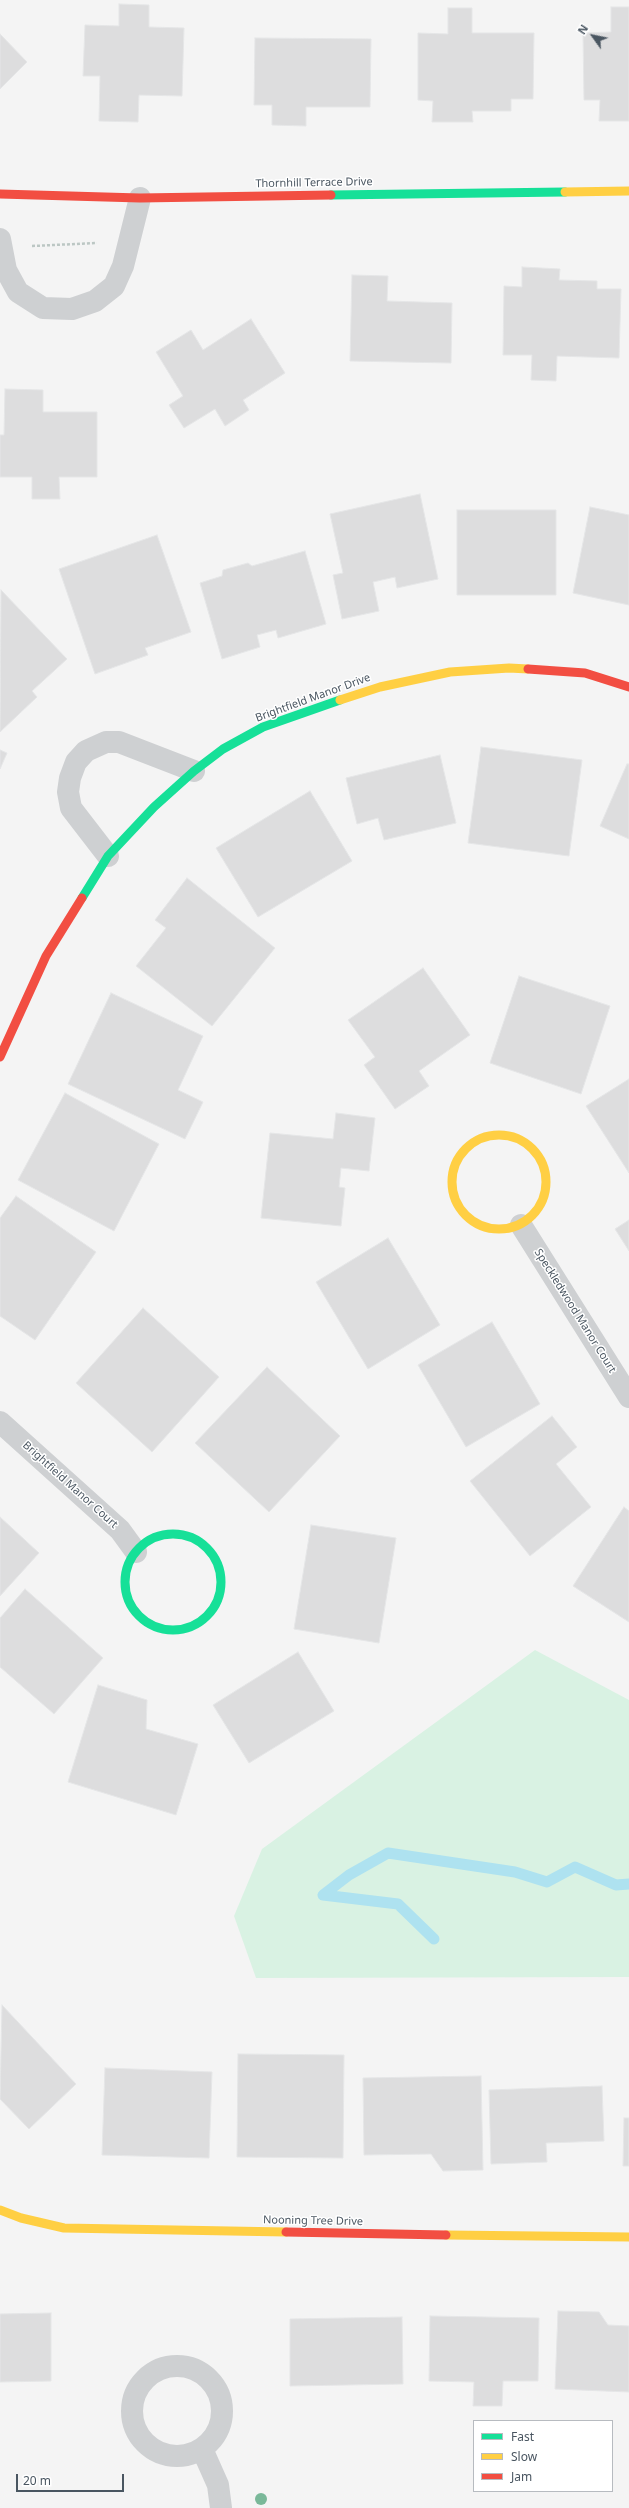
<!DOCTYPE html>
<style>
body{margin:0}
#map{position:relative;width:629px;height:2508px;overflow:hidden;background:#f4f4f4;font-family:"Noto Sans",sans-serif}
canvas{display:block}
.legend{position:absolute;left:473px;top:2420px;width:140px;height:72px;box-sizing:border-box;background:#fff;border:1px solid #b7bbc0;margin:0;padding:5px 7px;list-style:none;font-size:12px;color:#4a5661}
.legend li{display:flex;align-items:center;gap:8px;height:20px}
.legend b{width:20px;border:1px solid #b7bbc0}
.north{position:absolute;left:573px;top:16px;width:40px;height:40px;-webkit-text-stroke:3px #fff;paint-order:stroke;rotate:303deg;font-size:11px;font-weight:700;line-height:16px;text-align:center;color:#4a5661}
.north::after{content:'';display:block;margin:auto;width:14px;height:18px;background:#4a5661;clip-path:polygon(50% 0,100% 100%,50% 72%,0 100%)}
.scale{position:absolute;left:16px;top:2474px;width:108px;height:18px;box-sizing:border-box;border:2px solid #4a5661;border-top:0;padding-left:5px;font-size:12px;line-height:14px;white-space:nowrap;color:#4a5661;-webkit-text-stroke:3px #fff;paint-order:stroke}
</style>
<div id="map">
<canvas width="629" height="2508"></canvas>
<ul class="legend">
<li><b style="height:5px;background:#16e098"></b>Fast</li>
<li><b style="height:5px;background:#ffcf43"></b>Slow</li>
<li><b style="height:5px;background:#f24e42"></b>Jam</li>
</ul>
<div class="north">N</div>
<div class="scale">20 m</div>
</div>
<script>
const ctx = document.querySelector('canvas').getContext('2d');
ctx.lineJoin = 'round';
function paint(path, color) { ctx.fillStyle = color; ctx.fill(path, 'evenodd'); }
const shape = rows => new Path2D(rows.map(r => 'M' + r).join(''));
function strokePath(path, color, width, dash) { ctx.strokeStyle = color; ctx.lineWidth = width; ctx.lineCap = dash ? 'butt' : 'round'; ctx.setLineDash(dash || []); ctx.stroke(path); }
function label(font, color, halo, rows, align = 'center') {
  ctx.font = font + ' "Noto Sans",sans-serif'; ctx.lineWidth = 3; ctx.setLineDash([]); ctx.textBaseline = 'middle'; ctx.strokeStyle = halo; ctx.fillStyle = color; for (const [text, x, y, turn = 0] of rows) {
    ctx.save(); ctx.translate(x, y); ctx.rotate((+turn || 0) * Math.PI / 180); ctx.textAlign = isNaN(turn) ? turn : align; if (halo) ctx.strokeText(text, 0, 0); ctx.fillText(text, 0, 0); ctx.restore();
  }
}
const green = shape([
 [535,1650,629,1700,629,1977,256,1978,234,1916,262,1849]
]);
const stream = shape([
 [434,1939,398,1904,323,1895,349,1875,388,1853,515,1872,547,1882,575,1867,616,1885,629,1884]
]);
const building = shape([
 [119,4,149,5,149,27,184,28,182,96,139,95,138,122,99,121,100,76,83,76,85,25,119,26,119,4],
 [611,7,629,7,629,121,599,121,600,100,584,100,583,33,611,32,611,7],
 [448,8,472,8,472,33,534,33,533,99,511,99,511,111,472,111,473,122,432,122,433,101,418,100,418,33,448,34,448,8],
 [0,34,27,62,0,89,0,34],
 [255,38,371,39,370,107,306,107,306,126,272,125,272,105,254,105,255,38],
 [522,267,560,269,559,280,597,281,597,289,621,289,619,358,557,356,556,381,531,380,532,355,503,355,504,286,522,287,522,267],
 [352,275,388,276,387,301,452,303,451,363,350,361,352,275],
 [251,319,285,373,243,400,249,410,225,426,215,409,184,428,169,405,183,396,156,352,191,330,203,350,251,319],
 [5,389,43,390,43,412,97,412,97,477,59,477,60,499,32,499,32,477,0,477,0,435,4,435,5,389],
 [420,494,438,579,397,588,395,577,373,582,379,611,342,619,333,575,343,573,330,514,420,494],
 [590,507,629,515,629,605,573,593,590,507],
 [457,510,556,510,556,595,457,595,457,510],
 [157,535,191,632,145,648,148,655,95,674,59,569,157,535],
 [305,551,326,624,278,638,276,630,257,635,260,647,222,659,200,583,222,576,223,570,248,563,252,566,305,551],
 [1,590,67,659,32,691,37,697,0,732,1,590],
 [481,747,582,760,569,856,468,843,481,747],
 [0,750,7,753,0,769,0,750],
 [440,755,456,823,384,840,378,818,357,824,346,778,440,755],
 [627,764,629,764,629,839,600,826,627,764],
 [310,791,352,861,258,917,216,848,310,791],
 [187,878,275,948,212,1026,136,966,166,928,155,920,187,878],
 [423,968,470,1035,419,1071,429,1086,395,1109,364,1065,375,1057,348,1020,423,968],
 [519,976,610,1006,581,1094,490,1063,519,976],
 [111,993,203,1036,178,1090,203,1102,185,1139,68,1084,111,993],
 [629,1079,629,1173,586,1106,629,1079],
 [65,1093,159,1144,114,1231,18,1180,65,1093],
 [336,1113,375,1118,369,1171,341,1168,339,1187,345,1188,341,1226,261,1218,270,1133,333,1139,336,1113],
 [16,1196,96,1252,35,1340,0,1316,0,1218,16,1196],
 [629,1220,629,1251,615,1229,629,1220],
 [388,1238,440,1325,368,1369,316,1282,388,1238],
 [143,1308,219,1377,152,1452,76,1383,143,1308],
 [492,1322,540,1404,466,1447,418,1365,492,1322],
 [267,1367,340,1436,269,1512,195,1443,267,1367],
 [552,1416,577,1447,556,1464,591,1507,530,1556,470,1481,552,1416],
 [624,1507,629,1511,629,1622,573,1586,624,1507],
 [0,1517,39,1553,0,1596,0,1517],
 [311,1525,396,1538,379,1643,294,1629,311,1525],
 [25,1589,103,1658,54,1714,0,1667,0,1618,25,1589],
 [298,1652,334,1711,249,1763,213,1705,298,1652],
 [98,1685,147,1700,146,1729,198,1744,176,1815,68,1782,98,1685],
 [2,2005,76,2084,29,2129,0,2099,2,2005],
 [238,2054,344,2055,343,2158,237,2157,238,2054],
 [105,2068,212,2072,209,2158,102,2155,105,2068],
 [481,2076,483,2170,443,2171,431,2154,364,2155,363,2078,481,2076],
 [602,2086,604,2141,546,2143,547,2162,491,2164,489,2090,602,2086],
 [624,2118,629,2118,629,2166,623,2166,624,2118],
 [558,2311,599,2312,608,2325,629,2326,629,2392,555,2389,558,2311],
 [51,2313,51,2381,0,2382,0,2314,51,2313],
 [430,2316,539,2318,538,2381,503,2381,502,2406,473,2406,474,2382,429,2381,430,2316],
 [402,2317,403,2384,290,2386,290,2319,402,2317]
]);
const path = shape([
 [32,246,97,243]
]);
const street = shape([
 [0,239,6,270,18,292,43,308,72,309,95,301,114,286,123,266,140,198],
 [108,856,71,808,68,792,70,778,76,762,86,751,106,742,119,742,194,771],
 [521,1225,629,1397],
 [0,1422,120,1530,136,1552],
 '132 2411a45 45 0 1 1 90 0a45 45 0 1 1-90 0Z',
 [202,2449,218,2485,221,2508]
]);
const fast = shape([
 [331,195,565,192],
 [82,898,108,856,154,807,194,771,223,749,263,727,340,700],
 '125 1582a48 48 0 1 1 96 0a48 48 0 1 1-96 0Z'
]);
const slow = shape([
 [565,192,629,191],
 [340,700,380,687,450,672,509,668,528,669],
 '452 1182a47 47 0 1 1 94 0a47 47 0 1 1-94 0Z',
 [0,2210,21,2218,64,2228,286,2232],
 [446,2235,629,2237]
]);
const jam = shape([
 [0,194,140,198,331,195],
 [528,669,585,673,629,687],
 [0,1057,46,956,82,898],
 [286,2232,446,2235]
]);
const trees = [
 [261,2499]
];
const streetNames = [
 ["Thornhill Terrace Drive",314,183,-1],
 ["Brightfield Manor Drive",313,698,-20],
 ["Speckledwood Manor Court",575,1311,58],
 ["Brightfield Manor Court",70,1485,42],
 ["Nooning Tree Drive",313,2221,1]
];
paint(green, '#d9f2e3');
strokePath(stream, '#aee2f0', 11);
paint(building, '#ddddde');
strokePath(building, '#e5e6e7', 1);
strokePath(path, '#bcc7c4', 2.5, [3, 2]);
strokePath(street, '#ced0d2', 22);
strokePath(fast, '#16e098', 9);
strokePath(slow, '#ffcf43', 9);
strokePath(jam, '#f24e42', 9);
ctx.fillStyle = '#7ab899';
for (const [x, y] of trees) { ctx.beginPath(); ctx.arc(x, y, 6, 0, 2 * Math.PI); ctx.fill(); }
label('11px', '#4a5661', '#fff', streetNames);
</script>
